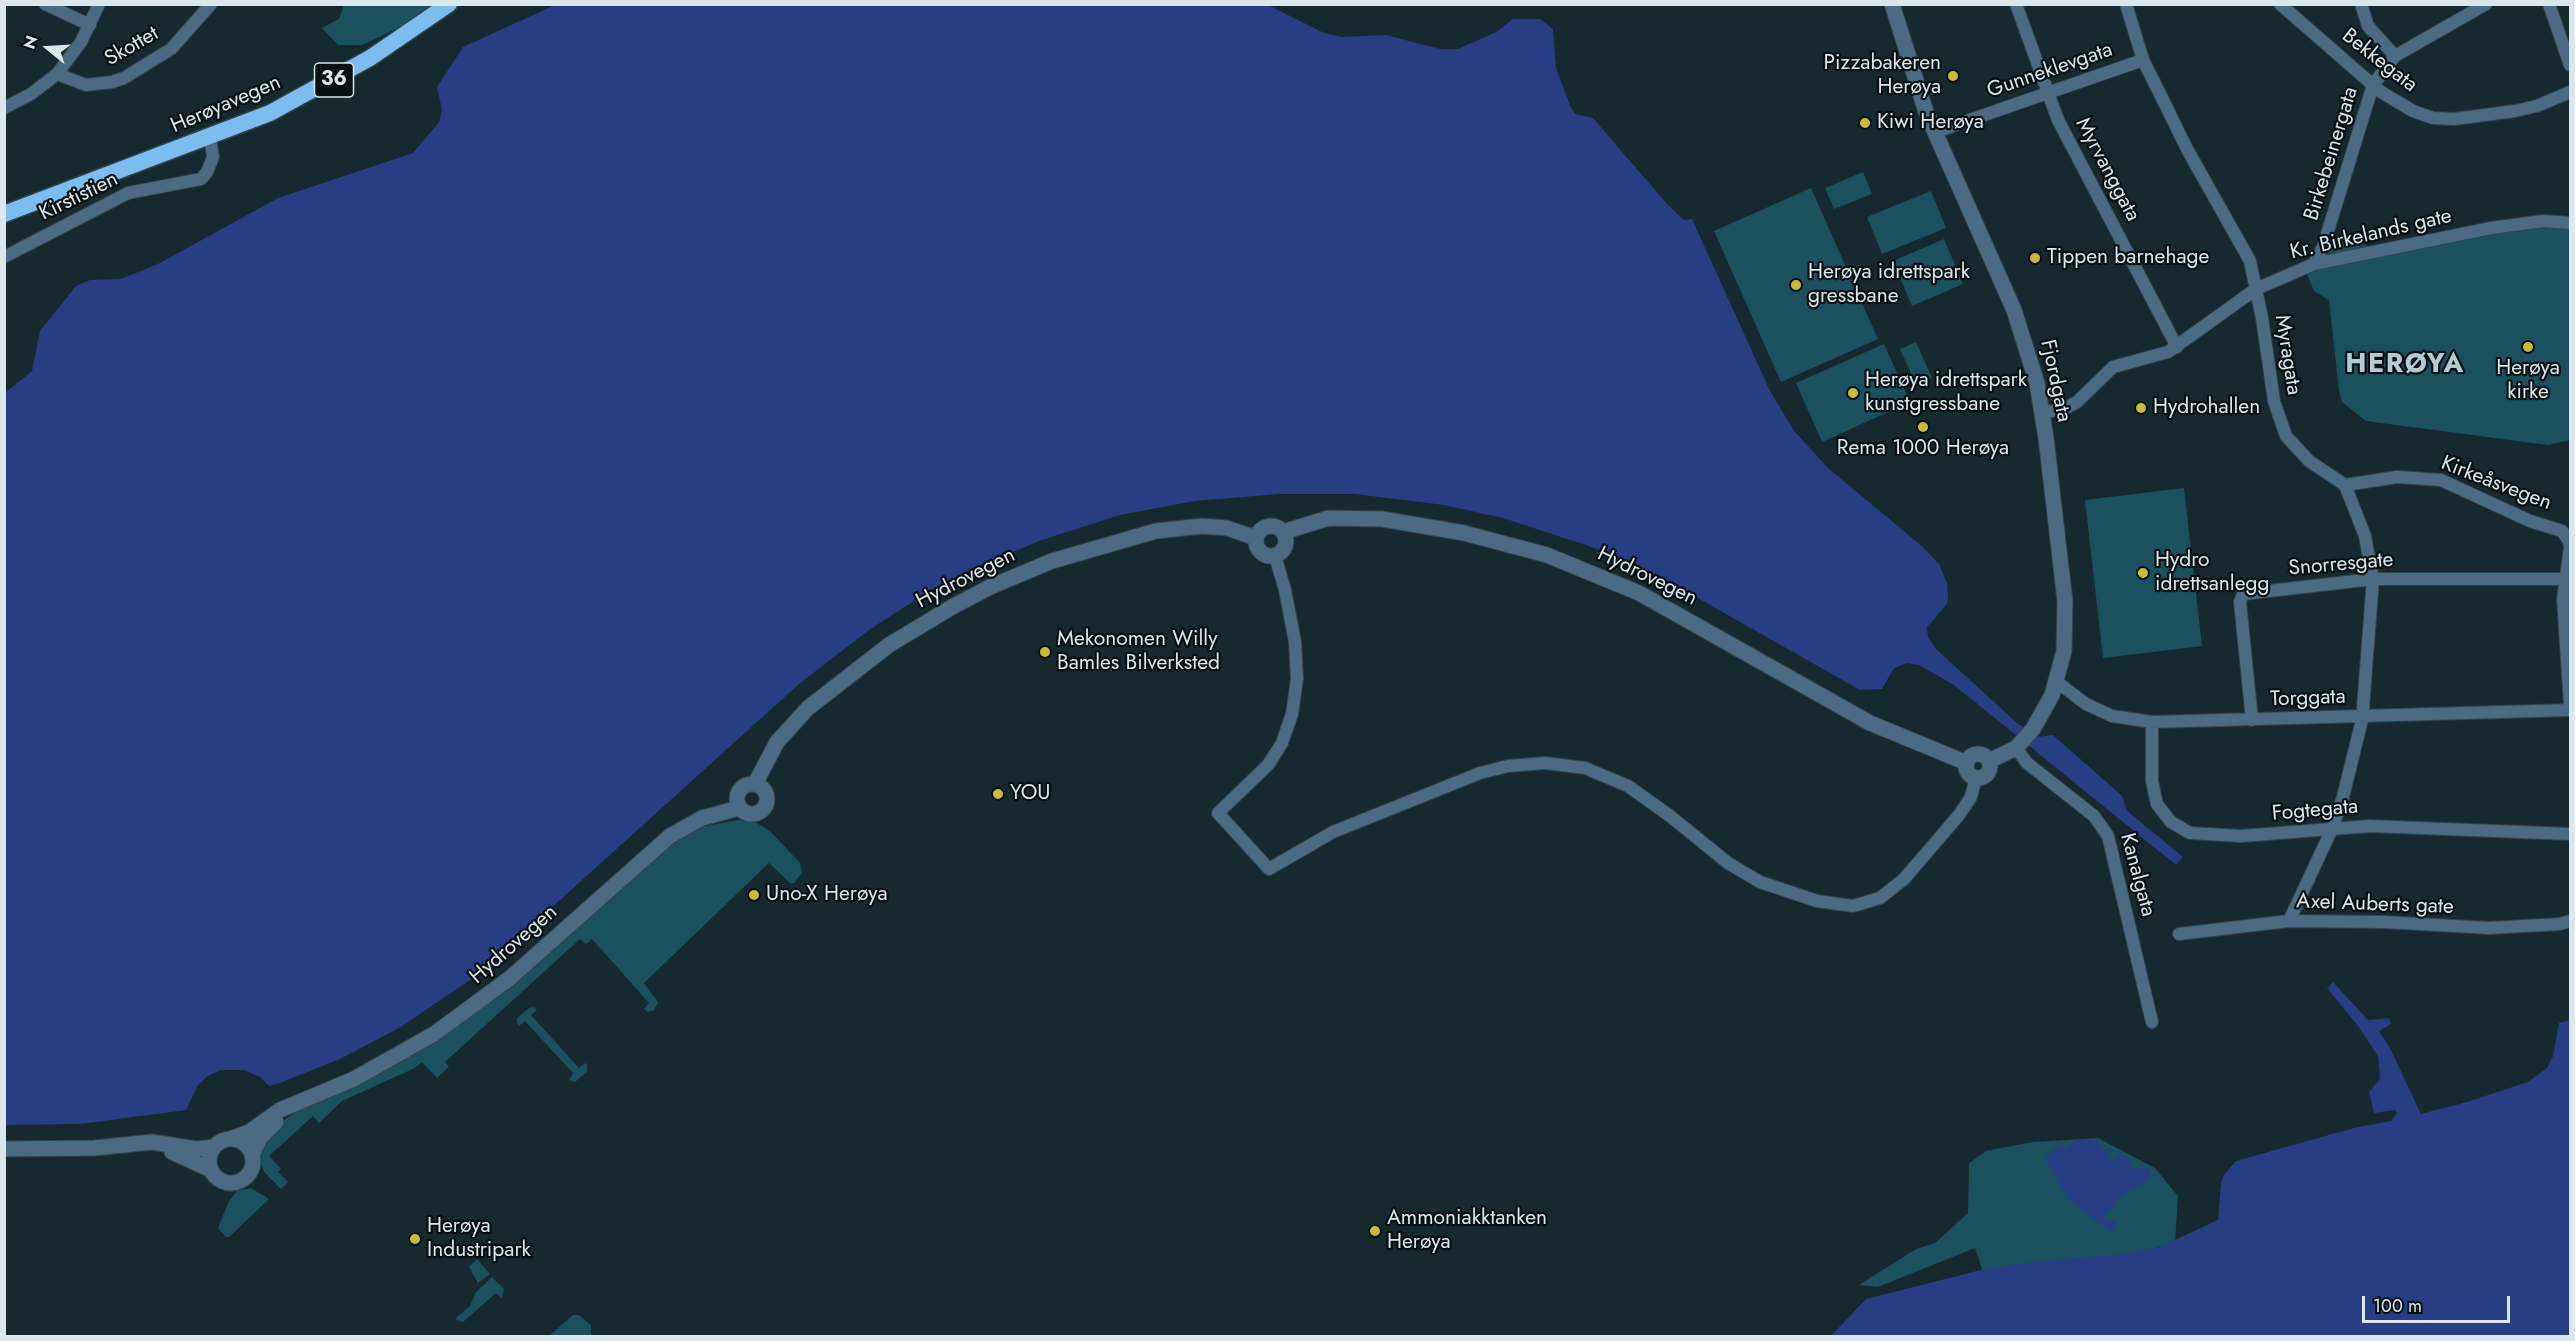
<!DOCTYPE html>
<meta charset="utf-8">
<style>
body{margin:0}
#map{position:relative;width:2575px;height:1341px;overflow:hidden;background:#16292f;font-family:Jost,sans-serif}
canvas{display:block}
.frame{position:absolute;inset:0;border:6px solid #dce7eb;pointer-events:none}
.north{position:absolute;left:18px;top:18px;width:60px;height:60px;-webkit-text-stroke:4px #081013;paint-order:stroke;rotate:288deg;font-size:16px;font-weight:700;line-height:24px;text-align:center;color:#dce7eb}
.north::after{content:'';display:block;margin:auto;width:21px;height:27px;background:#dce7eb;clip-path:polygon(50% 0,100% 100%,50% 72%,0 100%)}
.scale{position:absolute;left:2362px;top:1296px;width:148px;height:27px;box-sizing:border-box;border:3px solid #dce7eb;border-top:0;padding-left:8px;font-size:18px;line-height:21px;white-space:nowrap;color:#dce7eb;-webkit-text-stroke:4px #081013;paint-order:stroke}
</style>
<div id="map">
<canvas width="2575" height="1341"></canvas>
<div class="frame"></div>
<div class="north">N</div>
<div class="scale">100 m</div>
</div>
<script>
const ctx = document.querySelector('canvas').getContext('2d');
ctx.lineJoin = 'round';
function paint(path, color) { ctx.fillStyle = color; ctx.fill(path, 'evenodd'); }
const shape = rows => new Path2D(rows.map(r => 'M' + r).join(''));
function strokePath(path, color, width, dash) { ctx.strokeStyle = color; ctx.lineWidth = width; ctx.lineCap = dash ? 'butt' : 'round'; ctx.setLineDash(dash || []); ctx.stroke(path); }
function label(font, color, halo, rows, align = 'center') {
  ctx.font = font + ' Jost,sans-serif'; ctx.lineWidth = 4.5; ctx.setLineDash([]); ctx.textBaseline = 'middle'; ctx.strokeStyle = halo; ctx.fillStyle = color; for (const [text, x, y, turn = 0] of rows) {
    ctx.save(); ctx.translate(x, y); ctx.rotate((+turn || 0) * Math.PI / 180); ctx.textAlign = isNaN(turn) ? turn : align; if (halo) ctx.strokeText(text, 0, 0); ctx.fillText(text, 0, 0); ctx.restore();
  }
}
const green = shape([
 [344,5,447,5,362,45,338,45,322,28,339,19],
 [1863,172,1872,194,1834,209,1825,188],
 [1811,188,1878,339,1781,382,1714,231],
 [1931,191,1946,228,1882,254,1867,217],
 [2570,221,2570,440,2548,445,2366,421,2342,402,2339,391,2329,300,2314,291,2307,274,2309,265,2329,238,2347,238,2375,249,2478,224],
 [1944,239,1963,284,1912,306,1893,261],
 [1916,342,1932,378,1916,385,1900,349],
 [1884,344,1910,402,1822,442,1796,383],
 [2184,488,2202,646,2103,658,2085,500],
 [739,820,755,822,770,831,800,863,802,873,794,883,790,883,769,863,644,983,658,1002,654,1010,648,1012,644,1009,649,1003,592,939,586,944,580,939,445,1062,449,1067,437,1078,422,1062,415,1068,342,1101,319,1123,313,1116,269,1156,281,1169,278,1172,288,1182,281,1189,265,1173,260,1163,261,1146,280,1123,297,1111,383,1070,674,842,705,826],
 [534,1007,537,1010,531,1015,579,1068,585,1063,587,1065,587,1072,575,1082,569,1080,573,1073,525,1021,519,1026,517,1023,517,1018,529,1008],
 [2098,1138,2155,1168,2178,1196,2175,1243,2106,1261,1984,1275,1975,1248,1878,1287,1859,1285,1916,1249,1935,1243,1968,1213,1969,1163,1986,1151,2033,1142],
 [251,1188,269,1199,229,1237,226,1237,218,1228,229,1201,237,1191],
 [477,1259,490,1274,478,1283,469,1267],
 [492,1277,504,1289,502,1298,496,1293,463,1322,455,1319,470,1306,476,1292],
 [573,1315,579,1315,591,1325,591,1336,549,1336]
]);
const water = shape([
 [1266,4,1324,33,1342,37,1386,35,1440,49,1458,49,1496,32,1513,19,1540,19,1553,29,1556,68,1571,108,1575,114,1593,118,1667,204,1684,220,1692,219,1770,391,1794,431,1829,469,1923,547,1939,564,1947,583,1948,599,1947,604,1927,627,1928,637,1935,648,2017,723,2037,737,2053,735,2112,787,2122,796,2127,811,2183,857,2176,865,1954,685,1919,665,1907,663,1894,668,1882,689,1860,690,1652,572,1589,546,1503,518,1444,505,1355,494,1279,494,1195,501,1120,515,1039,541,970,570,928,592,869,630,799,684,476,976,399,1028,340,1059,277,1084,269,1086,260,1077,244,1070,221,1070,208,1076,198,1085,186,1110,81,1124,5,1125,5,393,32,371,40,331,76,286,90,280,121,279,158,264,278,198,413,153,439,122,442,110,437,87,463,47,555,5],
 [2333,982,2368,1020,2389,1018,2391,1024,2379,1031,2391,1050,2421,1114,2467,1102,2528,1082,2547,1068,2553,1056,2559,1023,2570,1020,2570,1336,1831,1336,1866,1299,1981,1270,2039,1261,2119,1255,2160,1247,2218,1220,2221,1183,2224,1175,2236,1161,2354,1128,2391,1121,2397,1113,2395,1110,2374,1113,2369,1092,2380,1079,2378,1056,2359,1027,2327,988],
 [2078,1139,2097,1140,2098,1144,2103,1146,2100,1148,2113,1151,2105,1154,2112,1156,2109,1159,2114,1160,2121,1154,2132,1161,2130,1165,2134,1169,2149,1168,2149,1180,2124,1194,2113,1203,2113,1209,2106,1213,2105,1221,2117,1220,2113,1228,2116,1230,2113,1233,2069,1200,2047,1162,2045,1157,2050,1152,2062,1145,2066,1149]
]);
const minor = shape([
 [45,4,90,25],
 [2016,4,2058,120,2177,347],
 [2126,4,2143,60,2163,100,2187,149,2250,261,2262,318,2274,401,2286,436,2309,461,2345,485,2365,536,2373,579,2363,708],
 [2280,4,2381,92,2413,111,2433,118,2454,119,2515,111,2537,106,2570,92],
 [2361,4,2368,26,2395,56],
 [2549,4,2570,65],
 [57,74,86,85,112,82,124,78,171,49,211,4],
 [4,108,31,94,57,74,81,42,99,4],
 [1935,132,2143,60],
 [4,257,128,193,201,179,207,172,213,157,210,138],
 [2314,264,2323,247,2373,85,2395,56,2486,4],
 [2042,413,2066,408,2077,402,2113,367,2168,352,2256,289,2314,264,2491,228,2543,221,2570,223],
 [2345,485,2397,477,2441,480,2530,521,2562,531,2569,541,2570,547,2563,599,2570,705],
 [1275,556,1285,590,1295,642,1297,679,1292,714,1282,743,1268,765,1218,813,1269,869,1333,832,1480,773,1508,766,1545,763,1585,768,1628,786,1670,816,1728,863,1760,882,1817,901,1853,906,1880,898,1904,879,1959,815,1971,797,1976,778],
 [2057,682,2086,704,2112,716,2152,722,2570,710],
 [2252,720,2240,602,2243,594,2373,579,2570,579],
 [2152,722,2152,781,2157,804,2171,822,2190,833,2241,836,2370,826,2570,834],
 [2016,748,2027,763,2094,816,2108,836,2152,1022],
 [2289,921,2332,829,2343,797,2363,716],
 [2179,934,2289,921,2384,922,2489,928,2560,924,2570,921]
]);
const tertiary = shape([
 [1892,4,1926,112,2014,310,2037,383,2046,438,2065,601,2064,651,2052,695,2033,729,2016,748,1989,761],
 '1256 541a15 15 0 1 1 30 0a15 15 0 1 1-30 0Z',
 [1283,532,1329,518,1382,519,1464,533,1547,555,1639,593,1870,723,1967,763],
 '1966 766a12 12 0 1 1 24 0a12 12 0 1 1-24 0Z',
 '737 799a15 15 0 1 1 30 0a15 15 0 1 1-30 0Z',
 [755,784,777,742,808,708,889,645,952,607,990,587,1052,561,1156,531,1202,526,1227,528,1256,538],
 [230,1139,249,1132,280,1110,354,1079,434,1034,510,978,670,836,702,818,739,808],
 '209 1161a22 22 0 1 1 44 0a22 22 0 1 1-44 0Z',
 [4,1149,95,1148,152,1142,196,1149,214,1147],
 [172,1152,211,1170],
 [252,1155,260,1138,276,1122]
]);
const trunk = shape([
 [4,214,270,113,370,58,449,4]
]);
const markers = [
 [1953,76,6,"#caba3a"],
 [1865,123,6,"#caba3a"],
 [2035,258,6,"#caba3a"],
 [1796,285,6,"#caba3a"],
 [2528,347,6,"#caba3a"],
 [1853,393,6,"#caba3a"],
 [2141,408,6,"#caba3a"],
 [1923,427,6,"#caba3a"],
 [2143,573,6,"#caba3a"],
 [1045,652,6,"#caba3a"],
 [998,794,6,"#caba3a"],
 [754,895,6,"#caba3a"],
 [1375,1231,6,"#caba3a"],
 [415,1239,6,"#caba3a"]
];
const shields = [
 [334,80,39]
];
const shieldNames = [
 ["36",334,80]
];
const streetNames = [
 ["Skottet",132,47,-30],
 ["Bekkegata",2379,61,38],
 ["Gunneklevgata",2050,71,-19],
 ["Herøyavegen",226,105,-23],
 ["Birkebeinergata",2332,154,-73],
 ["Myrvanggata",2107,170,62],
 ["Kirstistien",79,197,-26],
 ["Kr. Birkelands gate",2371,235,-13],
 ["Myragata",2287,355,81],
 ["Fjordgata",2055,381,78],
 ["Kirkeåsvegen",2496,484,21],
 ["Snorresgate",2341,565,-5],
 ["Hydrovegen",1647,577,26],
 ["Hydrovegen",966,579,-27],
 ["Torggata",2308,699,-2],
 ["Fogtegata",2315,811,-5],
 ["Kanalgata",2137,875,75],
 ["Axel Auberts gate",2375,905,2],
 ["Hydrovegen",514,945,-41]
];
const poiNames = [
 ["Pizzabakeren",1941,64,"right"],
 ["Herøya",1941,88,"right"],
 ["Kiwi Herøya",1877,123],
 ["Tippen barnehage",2047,258],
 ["Herøya idrettspark",1808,273],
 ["gressbane",1808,297],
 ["Herøya",2528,369,"center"],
 ["kirke",2528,393,"center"],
 ["Herøya idrettspark",1865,381],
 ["kunstgressbane",1865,405],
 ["Hydrohallen",2153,408],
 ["Rema 1000 Herøya",1923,449,"center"],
 ["Hydro",2155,561],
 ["idrettsanlegg",2155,585],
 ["Mekonomen Willy",1057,640],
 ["Bamles Bilverksted",1057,664],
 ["YOU",1010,794],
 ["Uno-X Herøya",766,895],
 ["Ammoniakktanken",1387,1219],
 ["Herøya",1387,1243],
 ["Herøya",427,1227],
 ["Industripark",427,1251]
];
const districtNames = [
 ["HERØYA",2405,365]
];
paint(green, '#1b505f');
paint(water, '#273d84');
strokePath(minor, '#324449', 14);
strokePath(tertiary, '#324449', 17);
strokePath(trunk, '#324449', 19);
strokePath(minor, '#4b6b84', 12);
strokePath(tertiary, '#4b6b84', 15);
strokePath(trunk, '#7cbdf1', 16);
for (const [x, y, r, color] of markers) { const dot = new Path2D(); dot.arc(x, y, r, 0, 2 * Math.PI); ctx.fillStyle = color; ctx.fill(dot); strokePath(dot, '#081013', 2); }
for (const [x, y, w] of shields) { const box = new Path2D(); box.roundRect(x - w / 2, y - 17, w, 34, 4.5); ctx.fillStyle = '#081013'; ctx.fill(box); strokePath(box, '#dce7eb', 1.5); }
label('bold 20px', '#dce7eb', null, shieldNames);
label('21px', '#dce7eb', '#081013', streetNames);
label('21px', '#dce7eb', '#081013', poiNames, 'left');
ctx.letterSpacing = '1.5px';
label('bold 27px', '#b5cbd3', '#081013', districtNames);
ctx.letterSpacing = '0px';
</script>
